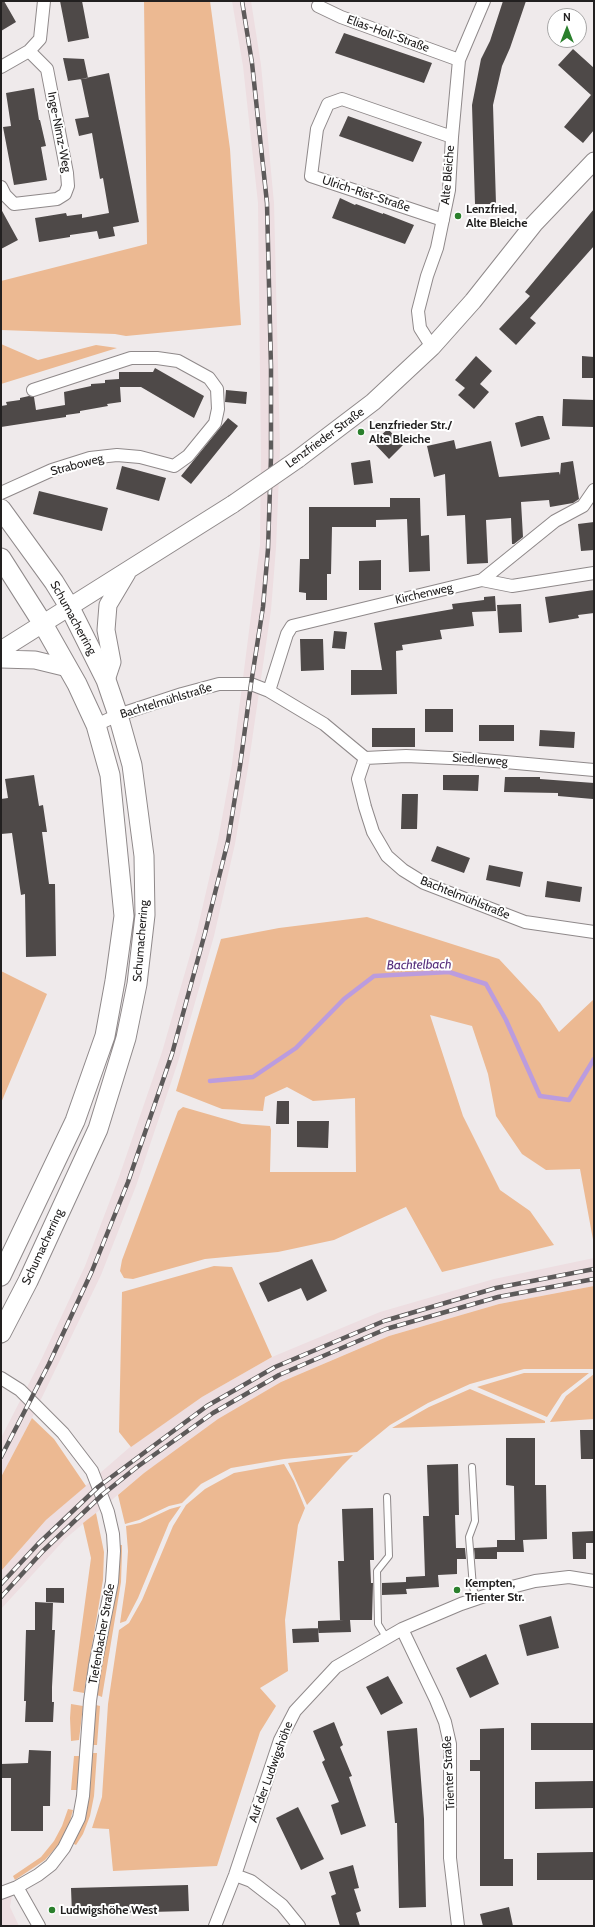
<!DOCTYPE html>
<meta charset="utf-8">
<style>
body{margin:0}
#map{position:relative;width:595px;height:1927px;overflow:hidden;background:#efeaeb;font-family:Cabin,sans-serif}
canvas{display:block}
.frame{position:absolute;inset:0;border:2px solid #222020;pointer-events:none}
.north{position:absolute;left:547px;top:8px;width:40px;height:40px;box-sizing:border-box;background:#fff;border:1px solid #a7a6a6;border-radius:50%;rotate:0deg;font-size:11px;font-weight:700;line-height:16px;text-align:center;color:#222020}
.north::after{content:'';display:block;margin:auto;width:14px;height:18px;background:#2a7f2c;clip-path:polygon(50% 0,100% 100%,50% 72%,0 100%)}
</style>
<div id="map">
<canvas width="595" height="1927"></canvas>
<div class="frame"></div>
<div class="north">N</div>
</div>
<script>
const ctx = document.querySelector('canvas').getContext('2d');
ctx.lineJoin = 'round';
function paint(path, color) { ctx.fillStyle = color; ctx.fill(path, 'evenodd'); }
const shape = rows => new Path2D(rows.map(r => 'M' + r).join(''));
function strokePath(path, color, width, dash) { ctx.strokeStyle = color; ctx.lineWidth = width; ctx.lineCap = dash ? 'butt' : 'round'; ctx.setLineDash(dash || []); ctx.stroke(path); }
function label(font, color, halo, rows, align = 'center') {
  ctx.font = font + ' Cabin,sans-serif'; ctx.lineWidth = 4; ctx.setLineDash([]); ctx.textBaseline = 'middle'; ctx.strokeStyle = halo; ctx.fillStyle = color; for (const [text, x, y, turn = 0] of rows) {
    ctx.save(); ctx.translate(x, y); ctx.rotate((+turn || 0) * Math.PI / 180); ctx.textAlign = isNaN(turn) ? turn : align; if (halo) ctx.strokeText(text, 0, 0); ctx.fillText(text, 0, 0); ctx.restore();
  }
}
const built = shape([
 [232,1,251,1,261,65,274,203,280,449,276,548,271,610,248,768,235,844,214,936,178,1062,136,1186,101,1275,32,1418,1,1477,1,1438,42,1358,85,1266,119,1177,162,1052,197,931,218,840,232,764,260,545,261,459,258,203,243,66],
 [594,1258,594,1286,499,1304,389,1336,281,1382,144,1473,65,1539,1,1609,1,1571,46,1520,130,1447,202,1397,272,1357,380,1312,494,1279],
 [12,1895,10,1907,19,1926,1,1926,1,1898]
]);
const green = shape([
 [144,1,210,1,230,149,241,325,126,336,115,334,1,330,1,281,147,244],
 [1,344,38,360,96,345,117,348,1,384],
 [367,917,499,959,540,1003,559,1032,594,999,594,1245,580,1169,546,1170,522,1154,496,1116,488,1074,472,1026,430,1015,463,1116,500,1190,530,1211,554,1245,442,1272,406,1207,334,1240,278,1252,205,1259,133,1279,124,1278,120,1271,122,1260,178,1111,183,1107,242,1124,270,1126,271,1130,270,1172,356,1172,355,1098,313,1101,287,1087,265,1097,263,1111,222,1109,176,1091,221,939,279,928],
 [1,971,47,994,1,1103],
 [214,1266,232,1267,272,1357,202,1397,131,1447,119,1432,122,1292],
 [594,1286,594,1369,524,1369,470,1384,428,1403,390,1425,357,1452,284,1459,231,1468,201,1484,182,1503,169,1506,139,1520,125,1524,118,1495,144,1473,218,1419,281,1382,389,1336,499,1304],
 [524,1373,589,1373,562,1394,547,1417,477,1387],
 [594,1374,594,1419,550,1422,566,1396],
 [470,1389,545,1421,545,1423,392,1428,429,1407],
 [32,1418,54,1439,86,1486,46,1520,1,1571,1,1477],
 [353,1455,343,1465,307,1505,288,1463],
 [284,1464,294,1481,305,1508,298,1525,285,1620,288,1671,260,1688,276,1706,260,1732,217,1866,113,1871,109,1829,92,1828,102,1797,108,1704,119,1630,129,1623,142,1600,173,1526,186,1505,205,1489,234,1473],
 [181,1506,169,1523,138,1598,126,1621,120,1623,126,1582,128,1551,126,1526,140,1523,170,1509],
 [96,1513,104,1552,103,1580,84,1693,73,1691,91,1558,83,1523],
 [118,1545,122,1545,122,1552,121,1582,102,1697,97,1695,116,1582],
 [71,1704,83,1706,79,1740,71,1741,70,1718],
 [96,1705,100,1706,97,1745,93,1745],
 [92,1753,97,1753,94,1796,90,1816,83,1834,76,1845,72,1843],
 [74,1756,80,1756,78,1790,71,1790],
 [68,1809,73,1810,68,1829,60,1843,45,1860,15,1880,13,1876,41,1857,54,1841,62,1826]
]);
const stream = shape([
 [210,1081,253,1077,296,1048,344,999,374,976,449,972,486,984,506,1020,540,1096,569,1100,594,1059]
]);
const building = shape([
 [1,1,4,1,16,22,1,31],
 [60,1,82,1,89,38,68,42],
 [503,1,526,1,510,48,502,66,493,105,496,204,475,204,472,105,481,59,490,41],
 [344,33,432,63,424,83,335,53],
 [573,49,594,68,594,130,583,143,564,127,591,95,558,65],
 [63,58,84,59,88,78,68,81],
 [109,73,139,222,113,227,115,236,99,239,97,231,70,235,70,237,39,242,35,218,66,213,67,216,82,214,82,218,109,213,103,178,100,179,92,133,79,136,75,119,89,117,81,79],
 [34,88,39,120,40,120,46,146,41,147,47,180,14,185,3,127,11,126,6,93],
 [348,116,422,142,413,162,339,136],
 [340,198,355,205,356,204,383,214,383,213,414,225,405,244,332,218],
 [1,209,18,240,1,249],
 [594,209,594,246,530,318,536,323,516,345,499,329,530,296,525,292],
 [476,356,492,371,480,384,489,392,474,409,458,395,465,388,455,380],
 [582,356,594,357,594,378,582,378],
 [155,368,204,396,194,418,141,387,120,387,121,402,107,404,108,406,80,411,80,413,66,415,66,417,1,427,1,406,7,405,6,402,20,400,20,398,29,396,34,397,36,410,65,405,64,392,91,386,91,384,105,383,105,380,119,379,119,372,153,372],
 [226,390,247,392,246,404,225,402],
 [563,399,594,400,594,427,562,426],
 [538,416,543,416,550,439,521,447,515,423],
 [228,418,238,426,191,484,181,476],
 [388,429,403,445,389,459,373,442],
 [454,440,456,449,491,441,499,477,559,472,560,475,561,463,573,461,579,499,573,503,550,507,549,500,521,502,523,537,514,544,512,544,511,518,486,520,488,563,467,564,465,515,447,516,445,474,434,477,427,446],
 [370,460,373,483,354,485,351,463],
 [122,466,166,478,159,501,116,489],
 [39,491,108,508,102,531,33,514],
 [390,498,420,498,421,536,429,535,430,571,409,572,407,519,376,520,376,527,332,527,331,574,327,574,327,600,306,600,306,593,299,592,300,559,309,559,309,507,390,507],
 [594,522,594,550,581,551,578,524],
 [381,560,381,590,359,590,359,561],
 [594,590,594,613,578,615,579,618,549,623,545,597],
 [495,596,496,611,472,612,474,626,440,630,442,639,402,645,403,650,396,651,397,694,351,695,351,670,382,670,374,623,453,609,452,604,484,600,484,597],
 [521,604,522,632,499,633,497,605],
 [334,631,347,632,345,649,332,648],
 [300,639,323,639,324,670,301,671],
 [425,709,453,709,453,732,425,732],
 [479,725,514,725,514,741,479,741],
 [372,728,415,728,415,747,372,747],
 [540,730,575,732,574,748,539,746],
 [34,775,39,806,43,805,47,832,42,832,49,884,55,884,56,956,26,957,25,894,21,895,12,833,1,834,1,799,8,798,5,779],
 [443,775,479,775,478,791,443,790],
 [505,777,540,777,540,779,594,783,593,799,558,796,558,793,504,792],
 [402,794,418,794,417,829,401,829],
 [437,846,470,858,464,873,431,861],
 [489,865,523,872,520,887,486,880],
 [547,881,582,887,580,902,545,897],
 [277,1101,289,1101,289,1124,276,1124],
 [297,1121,329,1121,328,1148,297,1147],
 [312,1259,327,1291,307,1301,301,1288,268,1302,259,1283],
 [580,1430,594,1430,594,1459,581,1459],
 [506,1438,535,1438,535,1485,546,1485,547,1539,523,1540,524,1552,497,1552,497,1559,475,1559,474,1548,497,1547,497,1540,515,1540,514,1486,506,1485],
 [458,1464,459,1515,455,1515,456,1548,465,1548,466,1559,457,1559,457,1574,438,1575,439,1587,406,1589,407,1594,382,1595,382,1583,406,1582,406,1577,425,1576,423,1516,429,1516,427,1465],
 [373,1508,374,1560,370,1560,371,1583,373,1583,372,1620,350,1620,351,1632,318,1633,318,1621,344,1620,340,1620,338,1561,344,1561,342,1509],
 [594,1531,594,1543,586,1543,586,1559,573,1559,572,1532],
 [46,1588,64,1588,64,1603,46,1602],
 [35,1602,53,1603,52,1630,55,1630,52,1687,52,1702,54,1702,53,1722,25,1722,26,1701,24,1701,26,1630,35,1630],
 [551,1616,559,1648,527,1656,519,1625],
 [318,1628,319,1642,293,1643,292,1629],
 [486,1654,499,1684,470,1698,456,1668],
 [388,1676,403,1703,381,1715,366,1687],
 [334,1722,343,1745,340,1747,352,1776,349,1777,366,1826,341,1835,331,1805,339,1802,322,1762,325,1760,313,1731],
 [531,1723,594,1723,594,1750,531,1750],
 [417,1728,424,1819,426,1907,399,1908,397,1823,395,1823,387,1731],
 [504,1728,504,1859,513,1859,513,1886,480,1886,480,1771,470,1771,470,1760,480,1760,480,1729],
 [29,1750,51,1751,50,1806,43,1806,43,1831,11,1831,11,1778,1,1778,1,1764,28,1763],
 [594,1781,594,1808,535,1809,535,1782],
 [298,1807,324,1859,301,1870,276,1818],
 [594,1852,594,1880,537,1880,537,1853],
 [353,1865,359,1888,354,1889,361,1911,356,1913,360,1926,340,1926,331,1896,336,1894,329,1872],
 [188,1885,189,1911,72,1914,71,1888],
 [509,1907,513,1926,483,1926,480,1914]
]);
const lane = shape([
 [472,1467,475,1521,469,1537,473,1587,476,1600],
 [386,1637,378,1624,377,1571,389,1556,387,1497]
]);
const street = shape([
 [318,6,341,17,459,60],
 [1,67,29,51,40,39,44,1],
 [1,187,5,195,14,204,57,199,65,194,68,186,67,173,47,69,29,51],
 [443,220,311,176,317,129,328,104,342,99,452,137],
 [432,347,420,328,418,311,427,276,437,248,449,190,452,137,459,60,484,1],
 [1,493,52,470,90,458,117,455,140,457,174,466,188,456,215,423,218,409,217,389,209,378,178,361,157,358,131,358,33,390],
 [482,580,512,586,594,573],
 [269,691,287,634,292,626,482,580,555,521,583,506,594,490],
 [96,725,118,715,182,694,219,684,251,684,269,691,324,724,365,758,358,779,365,807,373,832,387,856,403,870,424,883,525,922,594,932],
 [365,758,406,756,472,759,594,770],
 [1,1378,20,1390,63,1433,92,1471,108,1512,113,1534,114,1551,112,1582,95,1666,90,1701,83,1796,79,1818,64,1848,51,1865,38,1875,17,1887,1,1893],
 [402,1629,436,1700,445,1722,450,1744,450,1858,458,1926],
 [235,1875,251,1881,282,1905,299,1926],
 [17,1887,39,1926],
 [215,1926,235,1875,280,1740,295,1711,336,1667,402,1629,461,1604,508,1588,535,1581,569,1577,594,1581]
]);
const secondary = shape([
 [298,459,373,402,432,347,473,301,534,224,594,161],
 [1,650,233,504],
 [1,659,35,660,68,668],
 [106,680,112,662,106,630,108,605,127,573]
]);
const primary = shape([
 [1,509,54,582,70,608,106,680,118,715,132,765,144,856,145,915,137,984,126,1038,98,1129,28,1281,1,1333],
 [1,558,43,624,77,684,96,725,110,775,124,916,115,981,105,1036,75,1121,1,1276]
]);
const rail = shape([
 [1,1457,49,1364,92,1271,128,1182,172,1054,205,933,228,841,240,766,251,684,263,607,268,549,271,457,271,367,267,203,252,63,242,1],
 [1,1584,38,1544,98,1487,207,1406,275,1367,384,1321,496,1288,594,1269],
 [1,1597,43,1551,102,1495,137,1467,213,1413,279,1375,386,1329,498,1297,594,1279]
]);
const secondaryBridge = shape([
 [233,504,298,459]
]);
const markers = [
 [458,216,4,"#2a7f2c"],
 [361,432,4,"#2a7f2c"],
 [457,1590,4,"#2a7f2c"],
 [52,1910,4,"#2a7f2c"]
];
const streetNames = [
 ["Elias-Holl-Straße",388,34,20],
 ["Inge-Nimz-Weg",59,132,79],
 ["Alte Bleiche",448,175,-85],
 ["Ulrich-Rist-Straße",366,194,18],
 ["Lenzfrieder Straße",325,438,-36],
 ["Straboweg",77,465,-15],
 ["Kirchenweg",424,594,-13],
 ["Schumacherring",73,618,61],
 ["Bachtelmühlstraße",166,701,-17],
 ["Siedlerweg",480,760,4],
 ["Bachtelmühlstraße",465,898,22],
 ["Schumacherring",141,941,-85],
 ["Schumacherring",43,1247,-65],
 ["Tiefenbacher Straße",102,1634,-80],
 ["Auf der Ludwigshöhe",271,1772,-70],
 ["Trienter Straße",449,1773,-93]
];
const poiNames = [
 ["Lenzfried,",466,209],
 ["Alte Bleiche",466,223],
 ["Lenzfrieder Str./",369,425],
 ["Alte Bleiche",369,439],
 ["Kempten,",465,1583],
 ["Trienter Str.",465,1597],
 ["Ludwigshöhe West",60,1910]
];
const waterNames = [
 ["Bachtelbach",419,965,-1]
];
paint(built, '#eddee1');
paint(green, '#ecb992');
strokePath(stream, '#bb9cde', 4.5);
paint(building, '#4e4948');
strokePath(lane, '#8f898a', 8);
strokePath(street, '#8f898a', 14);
strokePath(secondary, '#8f898a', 19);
strokePath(primary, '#8f898a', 21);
strokePath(lane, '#fff', 6);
strokePath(street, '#fff', 12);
strokePath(secondary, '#fff', 17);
strokePath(primary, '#fff', 19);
strokePath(rail, '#5d5a5a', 4.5);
strokePath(rail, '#fff', 3, [9]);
strokePath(secondaryBridge, '#8f898a', 19, []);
strokePath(secondaryBridge, '#fff', 17);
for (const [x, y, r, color] of markers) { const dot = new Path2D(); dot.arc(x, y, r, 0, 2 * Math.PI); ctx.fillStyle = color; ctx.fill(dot); strokePath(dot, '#fff', 1.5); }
label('12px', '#222020', '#fff', streetNames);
label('bold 12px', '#222020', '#fff', poiNames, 'left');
label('italic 13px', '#58307d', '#fff', waterNames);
</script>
